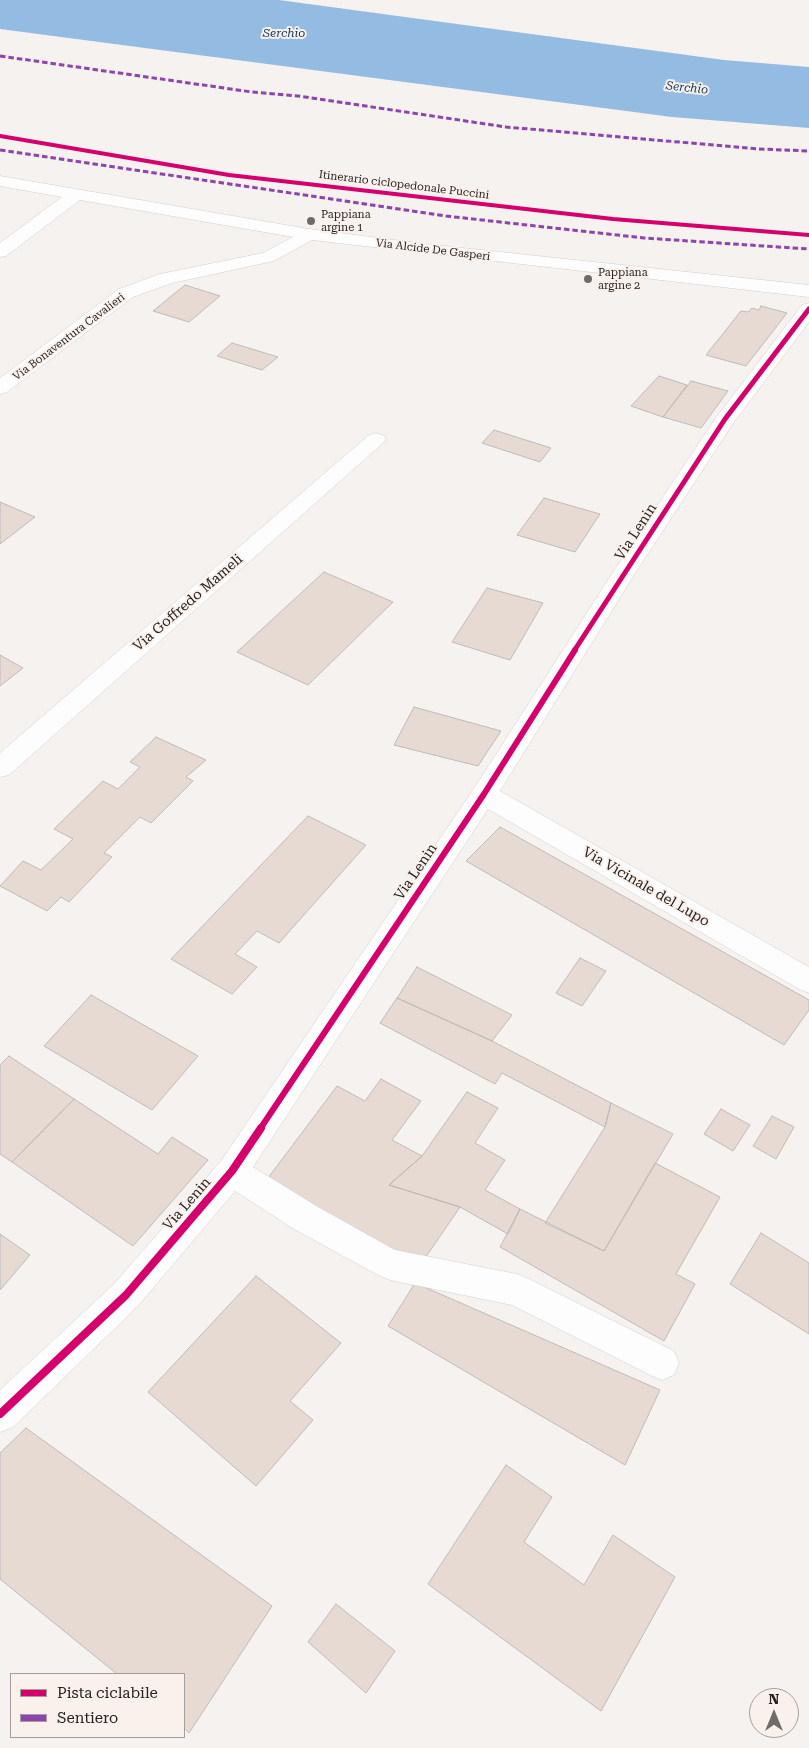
<!DOCTYPE html>
<style>
body{margin:0}
#map{position:relative;width:809px;height:1748px;overflow:hidden;background:#f6f2f0;font-family:"Roboto Serif",serif}
canvas{display:block}
.legend{position:absolute;left:10px;top:1673px;width:175px;height:65px;box-sizing:border-box;background:#faf1ec;border:1px solid #a59e9a;margin:0;padding:6px 9px;list-style:none;font-size:15px;color:#252220}
.legend li{display:flex;align-items:center;gap:10px;height:25px}
.legend b{width:25px;border:1px solid #a59e9a}
.north{position:absolute;left:749px;top:1688px;width:50px;height:50px;box-sizing:border-box;background:#faf1ec;border:1px solid #a59e9a;border-radius:50%;rotate:0deg;font-size:14px;font-weight:700;line-height:20px;text-align:center;color:#252220}
.north::after{content:'';display:block;margin:auto;width:18px;height:22px;background:#6e6b69;clip-path:polygon(50% 0,100% 100%,50% 72%,0 100%)}
</style>
<div id="map">
<canvas width="809" height="1748"></canvas>
<ul class="legend">
<li><b style="height:6px;background:#d6006c"></b>Pista ciclabile</li>
<li><b style="height:6px;background:#8e44ad"></b>Sentiero</li>
</ul>
<div class="north">N</div>
</div>
<script>
const ctx = document.querySelector('canvas').getContext('2d');
ctx.lineJoin = 'round';
function paint(path, color) { ctx.fillStyle = color; ctx.fill(path, 'evenodd'); }
const shape = rows => new Path2D(rows.map(r => 'M' + r).join(''));
function strokePath(path, color, width, dash) { ctx.strokeStyle = color; ctx.lineWidth = width; ctx.lineCap = dash ? 'butt' : 'round'; ctx.setLineDash(dash || []); ctx.stroke(path); }
function label(font, color, halo, rows, align = 'center') {
  ctx.font = font + ' "Roboto Serif",serif'; ctx.lineWidth = 4; ctx.setLineDash([]); ctx.textBaseline = 'middle'; ctx.strokeStyle = halo; ctx.fillStyle = color; for (const [text, x, y, turn = 0] of rows) {
    ctx.save(); ctx.translate(x, y); ctx.rotate((+turn || 0) * Math.PI / 180); ctx.textAlign = isNaN(turn) ? turn : align; if (halo) ctx.strokeText(text, 0, 0); ctx.fillText(text, 0, 0); ctx.restore();
  }
}
const water = shape([
 [0,0,279,0,724,60,809,67,809,128,672,117,0,29]
]);
const building = shape([
 [185,285,220,296,189,322,153,311,185,285],
 [761,306,787,313,746,366,706,355,741,311,748,312,752,308,759,310,761,306],
 [232,343,278,357,262,370,217,356,232,343],
 [659,376,687,385,663,417,631,406,659,376],
 [691,381,728,391,701,428,663,417,691,381],
 [494,430,551,448,540,462,482,443,494,430],
 [544,498,600,514,575,552,517,535,544,498],
 [0,502,35,517,0,544,0,502],
 [324,572,393,602,308,685,237,652,324,572],
 [487,588,543,603,510,660,452,642,487,588],
 [0,655,23,668,0,686,0,655],
 [414,707,501,731,478,766,394,745,414,707],
 [156,737,206,760,186,777,193,781,151,823,140,817,104,853,112,857,69,902,61,897,47,911,0,886,23,861,41,870,73,839,54,829,103,781,118,789,140,767,130,762,156,737],
 [308,816,366,845,279,943,257,931,235,954,257,967,232,994,171,959,308,816],
 [500,827,809,1000,809,1010,784,1045,466,861,500,827],
 [580,958,606,971,582,1006,556,993,580,958],
 [417,967,512,1015,492,1041,397,998,417,967],
 [91,995,198,1056,152,1110,44,1046,91,995],
 [397,998,492,1041,611,1103,605,1127,502,1073,495,1084,380,1023,397,998],
 [9,1056,74,1099,12,1162,0,1154,0,1065,9,1056],
 [381,1079,421,1101,392,1140,422,1156,389,1185,460,1207,419,1267,268,1178,337,1086,365,1101,381,1079],
 [467,1092,498,1108,475,1143,505,1160,485,1190,520,1209,508,1234,460,1207,389,1185,422,1156,467,1092],
 [74,1099,158,1154,172,1137,208,1160,133,1246,12,1162,74,1099],
 [611,1103,673,1134,604,1251,545,1223,605,1127,611,1103],
 [721,1109,750,1125,733,1151,704,1134,721,1109],
 [772,1116,794,1127,776,1159,753,1146,772,1116],
 [655,1163,720,1197,676,1274,695,1284,664,1341,500,1247,520,1209,604,1251,655,1163],
 [761,1233,809,1263,809,1334,730,1284,761,1233],
 [0,1234,30,1255,0,1290,0,1234],
 [256,1276,341,1343,290,1401,313,1420,256,1486,148,1392,256,1276],
 [415,1283,660,1390,625,1465,388,1326,415,1283],
 [26,1428,272,1606,189,1733,184,1728,184,1674,117,1674,0,1579,0,1453,26,1428],
 [506,1465,552,1497,524,1542,584,1585,613,1535,675,1577,601,1711,428,1584,506,1465],
 [336,1604,395,1651,366,1693,308,1642,336,1604]
]);
const minor = shape([
 [0,176,309,229,425,244,809,285,809,297,312,240,274,261,172,283,133,297,7,392,0,394,0,378,119,289,160,274,263,253,293,237,80,200,6,256,0,257,0,243,62,197,0,186,0,176],
 [809,303,809,322,734,422,634,575,500,791,809,967,809,993,799,989,488,809,253,1167,318,1207,395,1250,517,1274,529,1279,674,1351,679,1363,674,1375,662,1380,650,1375,512,1305,390,1280,378,1275,294,1229,235,1191,138,1306,13,1427,0,1432,0,1390,114,1284,221,1161,475,787,615,569,715,419,802,305,809,303],
 [376,433,383,435,386,439,383,443,9,775,0,777,0,753,369,435,376,433]
]);
const quiet = shape([
 [0,56,252,92,298,96,506,127,759,149,809,151],
 [0,150,446,216,644,238,809,249]
]);
const cyclewayFar3 = shape([
 [0,136,229,175,613,219,809,235]
]);
const cyclewayFar2 = shape([
 [574,651,725,419,809,309]
]);
const cyclewayFar1 = shape([
 [260,1129,484,794,575,650]
]);
const cycleway = shape([
 [0,1414,126,1295,232,1171,261,1128]
]);
const markers = [
 [311,221,5,"#6e6b69"],
 [588,279,5,"#6e6b69"]
];
const farStreetnames = [
 ["Itinerario ciclopedonale Puccini",404,185,7],
 ["Via Alcide De Gasperi",433,250,7],
 ["Via Bonaventura Cavalieri",69,337,-37]
];
const farPoinames = [
 ["Pappiana",321,215],
 ["argine 1",321,228],
 ["Pappiana",598,273],
 ["argine 2",598,286]
];
const farWaternames = [
 ["Serchio",284,33],
 ["Serchio",687,88,6]
];
const streetNames = [
 ["Via Lenin",636,532,-57],
 ["Via Goffredo Mameli",188,603,-41],
 ["Via Lenin",416,872,-56],
 ["Via Vicinale del Lupo",646,887,30],
 ["Via Lenin",187,1204,-49]
];
paint(water, '#94bbe1');
paint(building, '#e7dad2');
strokePath(building, '#bdbab8', 1);
strokePath(minor, '#d2cecc', 1);
paint(minor, '#fefdfd');
strokePath(quiet, '#8e44ad', 3, [5.5, 3]);
strokePath(cyclewayFar3, '#d6006c', 4);
strokePath(cyclewayFar2, '#d6006c', 5);
strokePath(cyclewayFar1, '#d6006c', 6);
strokePath(cycleway, '#d6006c', 8);
for (const [x, y, r, color] of markers) { const dot = new Path2D(); dot.arc(x, y, r, 0, 2 * Math.PI); ctx.fillStyle = color; ctx.fill(dot); strokePath(dot, '#faf1ec', 2); }
label('11px', '#252220', '#faf1ec', farStreetnames);
label('11px', '#252220', '#faf1ec', farPoinames, 'left');
label('italic 12px', '#0f395e', '#faf1ec', farWaternames);
label('14px', '#252220', '#faf1ec', streetNames);
</script>
